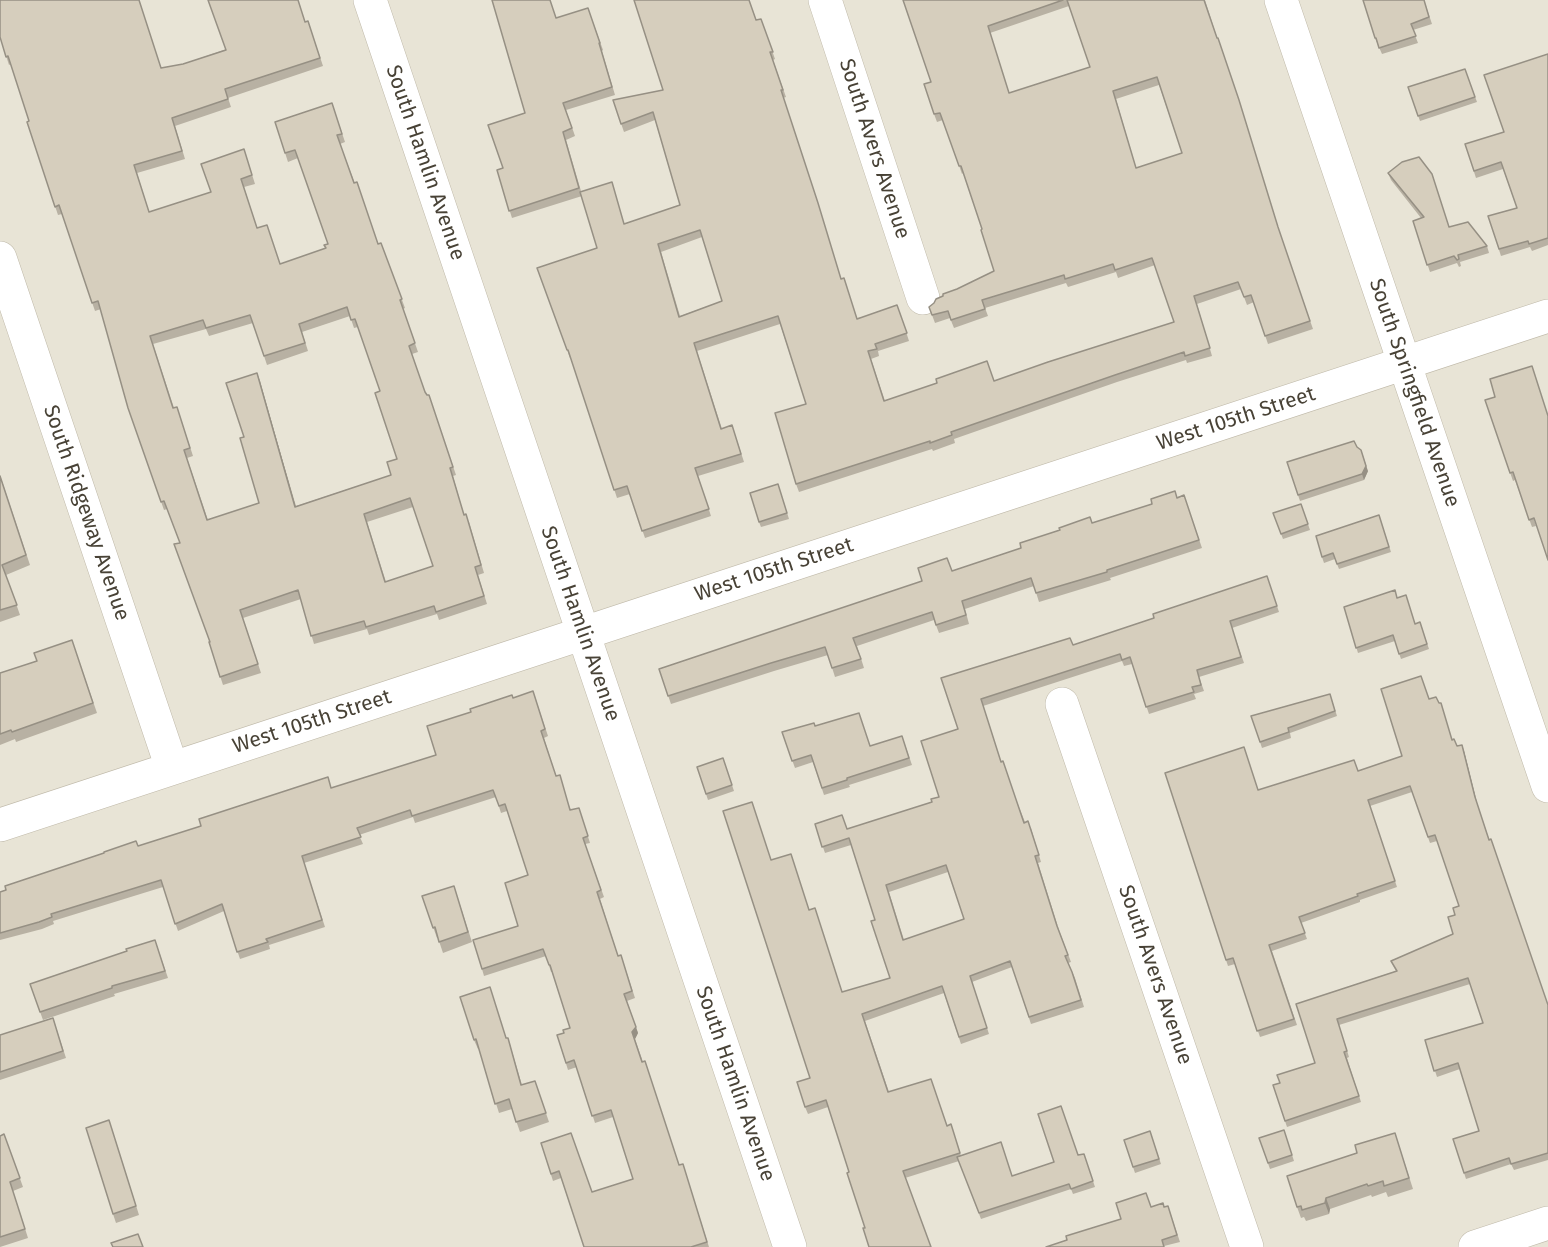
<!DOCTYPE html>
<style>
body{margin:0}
canvas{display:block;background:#f4f1e8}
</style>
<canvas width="1548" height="1247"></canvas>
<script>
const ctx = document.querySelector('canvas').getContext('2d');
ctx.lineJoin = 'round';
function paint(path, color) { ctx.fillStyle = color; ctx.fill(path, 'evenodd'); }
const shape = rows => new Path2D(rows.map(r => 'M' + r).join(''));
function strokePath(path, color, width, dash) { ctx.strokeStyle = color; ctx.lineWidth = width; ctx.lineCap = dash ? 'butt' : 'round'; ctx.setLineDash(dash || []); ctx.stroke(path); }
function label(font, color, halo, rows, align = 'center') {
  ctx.font = font + ' "Fira Sans",sans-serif'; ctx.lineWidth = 4.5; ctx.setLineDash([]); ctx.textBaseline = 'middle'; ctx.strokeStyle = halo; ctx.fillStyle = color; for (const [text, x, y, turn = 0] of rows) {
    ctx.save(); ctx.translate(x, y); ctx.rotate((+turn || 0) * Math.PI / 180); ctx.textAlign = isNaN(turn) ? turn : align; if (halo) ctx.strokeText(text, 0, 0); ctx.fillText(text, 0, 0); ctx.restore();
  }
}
const residential = shape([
 [0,0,1548,0,1548,1247,0,1247]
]);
const street = shape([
 [370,0,790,1247],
 [825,0,923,298],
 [1281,0,1548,786],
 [0,258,172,768],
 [1062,704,1247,1247],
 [0,825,1548,316],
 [1475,1247,1548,1223]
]);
const wall = shape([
 [903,0,1205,0,1280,235,1313,329,1268,344,1254,302,1247,305,1241,289,1197,304,1212,356,1187,363,1186,360,1117,382,954,439,955,443,933,451,932,449,799,492,796,484,806,404,780,324,697,351,722,429,732,425,744,462,698,476,711,516,645,538,630,494,617,498,571,357,570,358,537,268,597,248,582,196,512,218,497,170,503,168,525,113,556,18,588,8,603,50,602,51,615,95,566,110,575,136,566,140,581,191,614,190,624,224,680,205,655,120,624,132,613,100,663,90,756,20,761,19,775,59,773,60,786,97,783,98,841,279,857,318,900,313,909,341,878,351,879,356,871,359,885,401,994,381,1174,322,1155,265,1118,278,1116,272,1068,287,1066,283,985,308,988,316,954,328,950,318,935,323,929,307,957,289,994,271,982,229,963,173,962,174,943,120,937,122,934,114,931,82],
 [1069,6,1090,67,1009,93,990,33],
 [1159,85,1182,153,1136,168,1116,99],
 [702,237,722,301,680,316,661,252],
 [1424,0,1432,24,1413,30,1418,43,1382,54,1375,38],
 [308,21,323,66,228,98,231,107,175,126,185,159,137,173,149,212,211,192,244,149,255,184,244,187,257,228,280,264,325,249,328,244,298,158,288,162,275,122,332,103,345,142,340,144,378,244,381,243,405,308,403,309,418,352,412,354,425,393,427,395,429,395,456,475,453,476,464,515,469,522,484,573,478,575,487,604,439,620,437,614,369,635,367,629,314,644,301,599,243,618,261,673,223,685,209,642,210,642,180,543,167,509,164,510,128,408,101,309,95,311,62,214,58,215,27,122,29,121,11,64,9,65,0,37,161,68,183,64],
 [350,316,354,328,358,327,380,391,397,459,391,475,296,506,257,373,244,437,259,503,208,520,187,458,193,456,177,407,174,408,153,344,206,329,209,336,253,323,267,365,308,351,302,332],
 [413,507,433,566,386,582,367,522],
 [1548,54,1548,245,1532,251,1530,247,1501,256,1488,216,1517,208,1503,169,1476,178,1465,144,1504,132],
 [1465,69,1477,102,1420,121,1408,87],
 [1388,173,1449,227,1487,246,1489,253,1460,262,1461,266,1459,267,1457,263,1430,272,1413,221,1421,218,1391,180],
 [1495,397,1536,526,1532,527,1515,480,1513,481,1485,400],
 [1287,462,1368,471,1364,480,1300,501],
 [0,475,30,565,6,575,20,615,0,622],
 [778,484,789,519,761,527,759,522],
 [1184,495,1202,548,1110,578,1111,580,1039,602,1034,586,965,609,969,624,939,633,934,620,857,646,864,668,835,677,828,655,774,671,671,704,659,669,1021,548,1092,523],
 [1301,504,1310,530,1283,539,1273,513],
 [1379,515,1391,552,1339,569,1335,559,1324,563,1322,557],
 [1267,576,1279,612,1232,628,1244,663,1199,677,1204,691,1194,694,1196,699,1149,714,1132,664,1124,666,1122,661,983,706,1001,762,1025,822,1031,828,1041,862,1038,863,1059,930,1071,962,1068,963,1075,978,1084,1007,1031,1024,1012,967,972,982,989,1034,961,1044,944,993,865,1021,889,1092,947,1126,951,1124,961,1156,1012,1176,1084,1154,1095,1187,1073,1194,1071,1189,981,1219,959,1161,905,1178,865,1228,849,1172,828,1107,808,1114,805,1107,810,1078,771,860,809,910,842,992,890,978,875,920,851,845,825,853,815,824,847,829,932,802,939,797,958,729,941,678,1073,645,1154,618],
 [948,872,964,919,904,940,889,892],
 [1398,598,1415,624,1420,622,1429,649,1401,659,1395,641,1358,653,1344,607],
 [72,640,97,713,16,742,15,739,0,745,0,673,37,661],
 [533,691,548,736,544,738,556,776,571,810,579,808,590,843,585,844,604,897,600,899,618,956,621,955,635,998,627,1001,638,1033,635,1039,679,1165,685,1171,709,1247,584,1247,561,1178,553,1181,541,1143,592,1192,633,1179,613,1117,595,1123,577,1067,568,1070,557,1035,564,1033,570,1028,552,972,551,972,546,956,484,976,482,969,518,926,528,875,507,811,501,813,496,797,415,823,413,817,359,835,363,844,304,863,325,927,269,945,270,949,240,959,224,911,178,931,163,887,53,921,54,924,42,929,0,940,0,892,138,846,332,788,436,755,513,698],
 [1330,694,1337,716,1290,733,1291,738,1262,748,1260,742],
 [1429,699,1452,740,1457,746,1464,751,1477,803,1489,839,1548,1005,1548,1160,1514,1170,1511,1164,1466,1179,1453,1139,1479,1131,1460,1069,1437,1077,1425,1040,1483,1023,1470,984,1339,1025,1349,1057,1347,1058,1361,1102,1287,1127,1273,1085,1280,1083,1315,1063,1296,1004,1396,971,1391,961,1453,934,1455,915,1459,906,1437,841,1430,843,1412,792,1370,806,1397,887,1360,900,1360,902,1301,923,1307,939,1272,951,1297,1025,1260,1037,1235,964,1228,966,1226,960,1258,790,1358,771,1402,756],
 [815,726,870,746,902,736,912,765,849,785,850,787,824,795,813,762,795,768,782,732],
 [723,758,734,791,708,800,697,767],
 [454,886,472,942,443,953,438,938,437,938,422,896],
 [155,940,168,978,114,994,115,996,43,1020,30,984,127,951],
 [53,1018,66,1058,0,1080,0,1035],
 [508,1038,522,1085,535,1081,549,1122,520,1132,512,1109,499,1113,479,1049,478,1049,474,1040],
 [112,1129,139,1215,116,1223,113,1214],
 [1284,1130,1294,1161,1270,1169,1259,1138],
 [1150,1131,1161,1164,1135,1173,1124,1140],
 [1395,1133,1413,1189,1388,1197,1386,1192,1372,1197,1371,1195,1330,1209,1329,1214,1306,1221,1304,1217,1301,1218,1297,1207,1357,1153],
 [4,1134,23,1187,13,1191,28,1238,0,1247,0,1136],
 [1151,1207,1164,1207,1170,1212,1180,1242,1164,1246,1067,1240]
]);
const shadedWall = shape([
 [257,373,260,381,298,515,295,507],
 [1361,450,1368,471,1364,480,1362,474],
 [1462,745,1464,751,1477,803,1475,797],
 [624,994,638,1033,635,1039,632,1032],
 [1326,1198,1330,1209,1329,1214,1325,1203]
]);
const building = shape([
 [0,0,139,0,161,68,183,64,226,50,208,0,298,0,305,22,308,21,320,58,225,89,228,99,172,118,182,151,134,165,149,212,211,192,201,164,244,149,252,175,241,179,257,228,267,225,280,264,326,248,324,245,328,244,295,150,285,153,275,122,332,103,342,134,337,135,354,183,357,182,378,244,381,243,402,299,400,300,415,343,409,346,425,392,427,395,429,395,453,467,450,468,464,515,466,514,481,565,475,567,484,596,436,612,434,606,366,627,364,621,311,636,298,590,240,610,258,664,220,677,209,642,210,642,174,544,180,543,164,501,161,502,128,408,98,301,92,303,59,205,55,207,27,122,29,121,8,56,6,57,0,37,0,0],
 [347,307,351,320,355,319,380,391,375,393,397,459,387,462,391,475,295,507,257,373,226,383,244,437,240,438,259,503,207,520,184,450,190,448,177,407,173,408,150,336,203,320,206,328,250,315,264,356,305,343,299,324,347,307],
 [410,498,433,566,385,582,364,514,410,498],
 [492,0,550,0,556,18,588,8,600,43,599,43,612,87,563,103,572,128,563,132,579,188,509,211,497,170,503,168,488,125,525,113,492,0],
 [634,0,749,0,756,20,761,19,773,52,770,52,783,90,781,90,818,203,841,279,844,278,857,319,897,305,907,333,875,344,877,349,868,351,884,401,937,383,936,379,987,361,994,381,1048,362,1174,322,1152,258,1115,270,1113,264,1065,279,1064,275,982,300,985,309,951,320,948,311,932,315,929,307,934,303,936,299,943,296,943,294,957,289,994,271,981,230,982,229,961,166,959,166,940,113,934,114,924,84,931,82,903,0,1063,0,988,26,1009,93,1090,67,1067,0,1204,0,1217,38,1218,38,1239,100,1278,227,1310,321,1265,336,1251,295,1244,297,1238,282,1194,296,1210,348,1185,356,1184,352,1115,375,951,432,952,435,930,443,930,441,796,484,775,413,806,404,778,316,694,343,721,429,732,425,741,454,695,468,709,509,642,531,627,486,614,490,568,350,567,350,537,268,597,248,580,192,612,182,624,224,680,205,653,112,621,124,613,100,663,90,634,0],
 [1157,77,1182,153,1136,168,1113,91,1157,77],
 [700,230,722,301,679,317,658,244,700,230],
 [1363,0,1424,0,1429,17,1411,24,1416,36,1379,48,1376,38,1375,38,1363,0],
 [1548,54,1548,238,1529,244,1528,241,1499,249,1488,216,1517,208,1501,162,1474,171,1465,144,1504,132,1484,75,1548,54],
 [1465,69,1475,97,1418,116,1408,87,1465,69],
 [1419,157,1432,174,1449,227,1468,222,1487,246,1458,255,1459,259,1457,260,1454,256,1427,265,1413,221,1424,217,1388,173,1402,162,1419,157],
 [1532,366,1548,416,1548,560,1534,518,1529,520,1513,472,1510,473,1485,400,1495,397,1490,379,1532,366],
 [1354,441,1357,447,1361,450,1366,466,1362,474,1298,495,1287,462,1354,441],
 [0,476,26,555,2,565,17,605,0,610,0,476],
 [778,484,787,513,759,522,750,493,778,484],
 [1175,491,1177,498,1184,495,1199,540,1107,570,1107,572,1036,593,1031,578,962,601,966,615,936,625,932,612,853,638,861,659,832,668,825,647,771,663,668,696,659,669,922,581,918,568,947,558,952,571,1021,548,1020,543,1060,530,1059,528,1090,517,1092,523,1152,504,1151,499,1175,491],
 [1301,504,1308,524,1281,534,1273,513,1301,504],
 [1379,515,1389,547,1337,564,1333,553,1322,557,1316,536,1379,515],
 [1267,576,1277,606,1230,621,1241,657,1197,670,1201,685,1192,687,1194,692,1146,707,1130,657,1122,660,1120,654,981,699,1001,762,1003,761,1024,823,1028,821,1039,855,1035,856,1057,926,1068,955,1065,956,1072,972,1081,1000,1029,1017,1010,961,970,976,987,1028,959,1037,942,986,862,1014,888,1092,931,1079,947,1126,951,1124,960,1153,903,1171,931,1247,869,1247,863,1228,865,1228,847,1173,849,1172,826,1100,805,1107,797,1082,810,1078,723,811,752,802,771,860,791,854,809,910,815,908,842,992,890,978,871,921,875,920,849,838,822,847,815,824,842,815,847,829,932,802,931,799,939,797,921,741,958,729,941,678,1070,638,1073,645,1154,618,1153,614,1267,576],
 [946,865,964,919,903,940,886,885,946,865],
 [1395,590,1397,598,1406,595,1415,624,1420,622,1427,644,1399,654,1393,635,1356,648,1344,607,1395,590],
 [72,640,93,703,12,732,11,730,0,734,0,673,37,661,34,653,72,640],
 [1421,676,1429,699,1436,697,1439,703,1441,703,1452,740,1454,739,1457,746,1462,745,1475,797,1489,840,1491,839,1548,1005,1548,1153,1511,1164,1509,1158,1464,1173,1453,1139,1479,1131,1458,1063,1434,1071,1425,1040,1483,1023,1468,978,1337,1019,1347,1051,1344,1052,1359,1096,1285,1121,1273,1085,1280,1083,1277,1075,1315,1063,1296,1004,1397,971,1391,961,1453,934,1448,917,1455,915,1453,908,1459,906,1435,835,1428,837,1410,786,1368,800,1395,881,1357,894,1358,896,1299,917,1305,933,1269,945,1294,1019,1257,1031,1233,958,1226,960,1165,773,1244,747,1258,790,1354,760,1358,771,1402,756,1381,689,1421,676],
 [533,691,545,729,541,731,556,776,560,775,570,810,579,808,588,836,583,838,601,890,597,892,618,956,621,955,632,991,624,994,636,1027,632,1032,642,1062,645,1061,679,1165,683,1164,707,1242,691,1247,584,1247,559,1171,551,1174,541,1143,571,1133,592,1192,633,1179,611,1110,592,1116,574,1060,566,1063,557,1035,564,1033,563,1030,570,1028,550,965,549,965,543,949,482,969,473,940,518,926,505,883,528,875,505,804,499,806,493,790,412,816,410,810,357,828,361,837,302,856,322,920,266,939,268,942,237,952,222,904,175,924,161,880,51,914,52,917,39,922,0,933,0,892,6,890,5,886,104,853,104,852,136,841,138,846,201,826,199,819,328,777,331,788,436,755,427,726,471,712,470,709,512,695,513,698,533,691],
 [1330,694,1335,711,1288,728,1289,732,1260,742,1251,716,1330,694],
 [859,713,870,746,902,736,909,758,847,778,847,780,822,788,811,755,792,761,782,732,814,723,815,726,859,713],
 [723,758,732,785,706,794,697,767,723,758],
 [454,886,468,932,439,942,435,927,433,928,422,896,454,886],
 [155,940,165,971,112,986,112,988,40,1012,30,984,127,951,126,949,155,940],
 [490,987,506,1038,508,1038,521,1085,535,1081,546,1113,516,1122,509,1099,495,1104,476,1039,474,1040,460,997,490,987],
 [53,1018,63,1051,0,1072,0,1035,53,1018],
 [1061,1106,1078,1155,1084,1154,1093,1181,1071,1189,1069,1184,979,1213,957,1157,1001,1142,1012,1176,1054,1162,1038,1114,1061,1106],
 [109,1120,136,1206,113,1214,86,1128,109,1120],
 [1284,1130,1292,1155,1268,1163,1259,1138,1284,1130],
 [1150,1131,1159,1159,1133,1167,1124,1140,1150,1131],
 [1395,1133,1409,1178,1384,1186,1383,1181,1368,1186,1367,1184,1326,1198,1325,1203,1302,1210,1301,1206,1297,1207,1287,1176,1357,1153,1355,1145,1395,1133],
 [4,1134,20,1178,10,1182,25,1229,0,1237,0,1136,4,1134],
 [1146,1193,1151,1207,1163,1203,1164,1207,1168,1206,1177,1235,1162,1240,1164,1247,1046,1247,1067,1240,1066,1236,1121,1219,1116,1203,1146,1193],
 [138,1234,143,1247,113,1247,111,1243,138,1234]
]);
const streetNames = [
 ["South Avers Avenue",874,149,72],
 ["South Hamlin Avenue",425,163,71],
 ["South Springfield Avenue",1414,393,71],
 ["West 105th Street",1236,419,-18],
 ["South Ridgeway Avenue",86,513,71],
 ["West 105th Street",774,570,-18],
 ["South Hamlin Avenue",580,624,71],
 ["West 105th Street",312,722,-18],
 ["South Avers Avenue",1155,975,71],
 ["South Hamlin Avenue",735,1084,71]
];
paint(residential, '#e8e4d6');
strokePath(street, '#c0baaa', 34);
strokePath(street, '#fff', 33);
paint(wall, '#b8b1a3');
paint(shadedWall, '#969084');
paint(building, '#d6cebd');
strokePath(building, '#969084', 1.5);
label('21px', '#484236', '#fff', streetNames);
</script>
